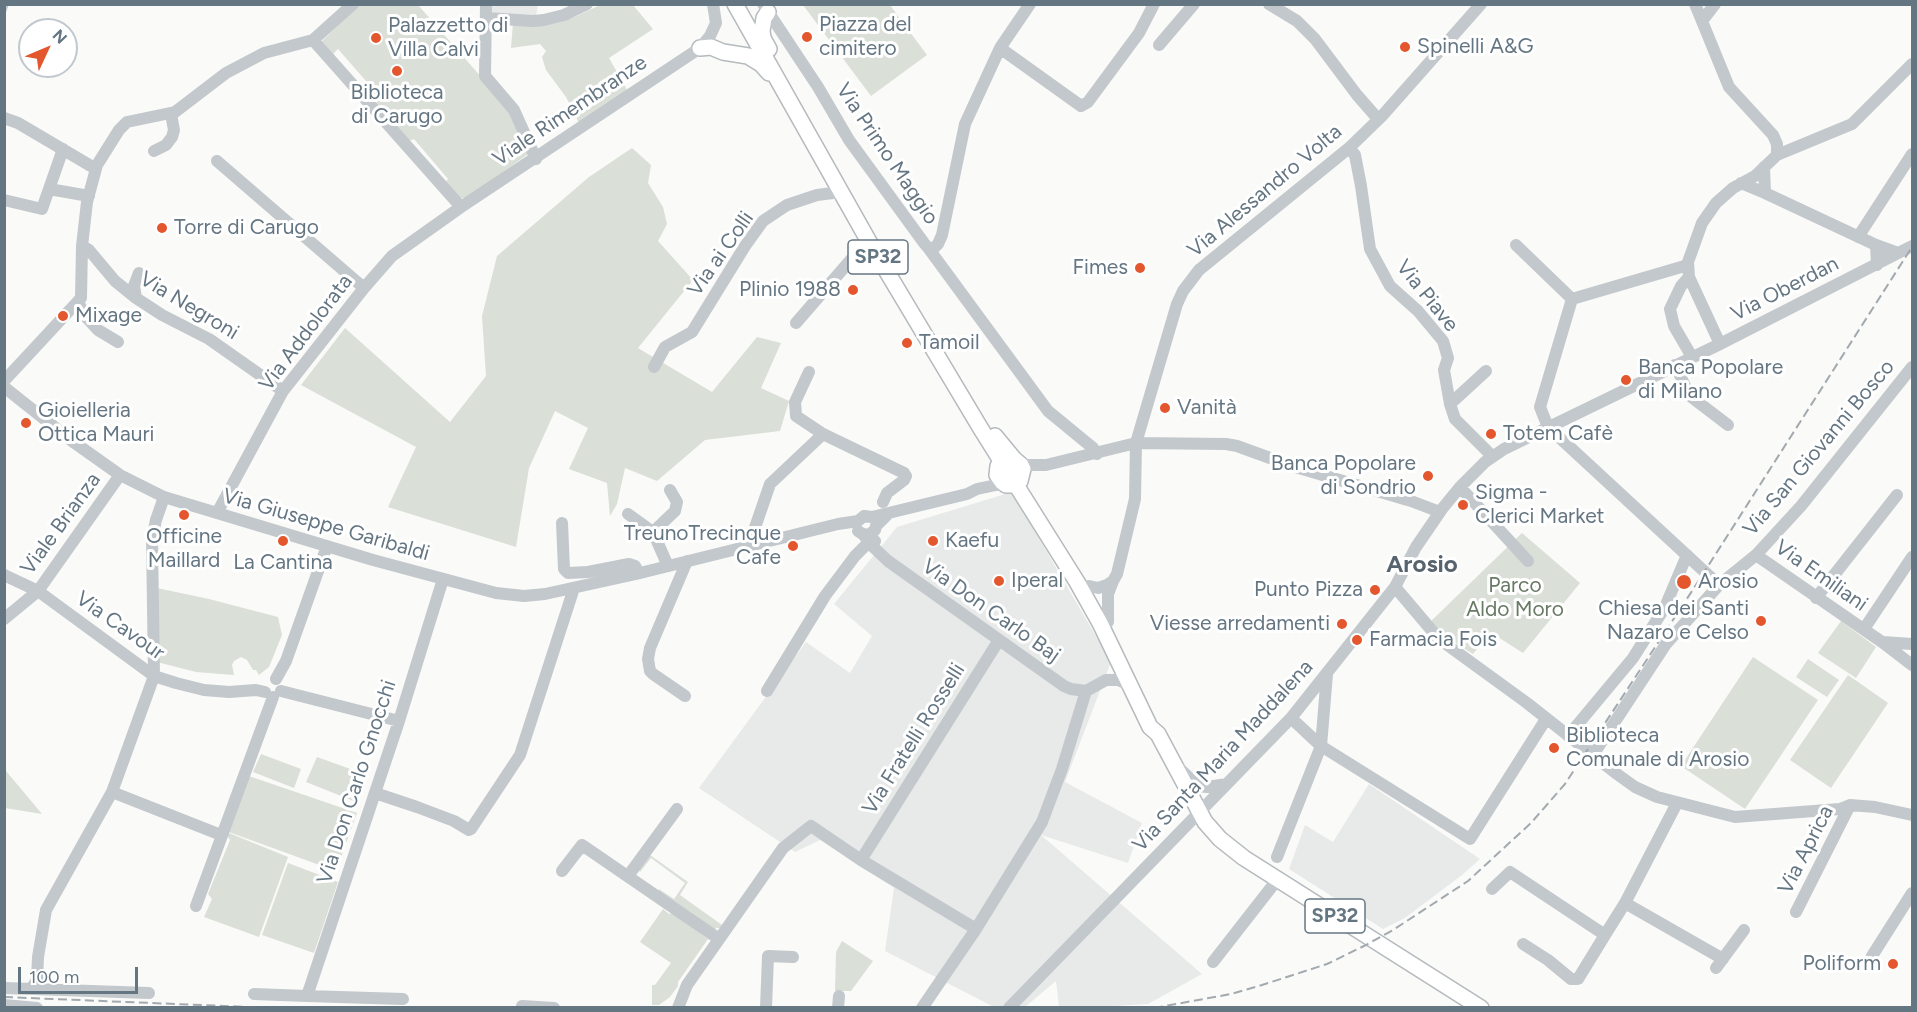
<!DOCTYPE html>
<meta charset="utf-8">
<style>
body{margin:0}
#map{position:relative;width:1917px;height:1012px;overflow:hidden;background:#fafaf8;font-family:Figtree,sans-serif}
canvas{display:block}
.frame{position:absolute;inset:0;border:6px solid #657683;pointer-events:none}
.north{position:absolute;left:18px;top:18px;width:60px;height:60px;box-sizing:border-box;background:#fff;border:2px solid #c1c8cd;border-radius:50%;rotate:46deg;font-size:16px;font-weight:700;line-height:24px;text-align:center;color:#657683}
.north::after{content:'';display:block;margin:auto;width:21px;height:27px;background:#e4572e;clip-path:polygon(50% 0,100% 100%,50% 72%,0 100%)}
.scale{position:absolute;left:18px;top:967px;width:120px;height:27px;box-sizing:border-box;border:3px solid #657683;border-top:0;padding-left:8px;font-size:18px;line-height:21px;white-space:nowrap;color:#657683;-webkit-text-stroke:4px #fff;paint-order:stroke}
</style>
<div id="map">
<canvas width="1917" height="1012"></canvas>
<div class="frame"></div>
<div class="north">N</div>
<div class="scale">100 m</div>
</div>
<script>
const ctx = document.querySelector('canvas').getContext('2d');
ctx.lineJoin = 'round';
function paint(path, color) { ctx.fillStyle = color; ctx.fill(path, 'evenodd'); }
const shape = rows => new Path2D(rows.map(r => 'M' + r).join(''));
function strokePath(path, color, width, dash) { ctx.strokeStyle = color; ctx.lineWidth = width; ctx.lineCap = dash ? 'butt' : 'round'; ctx.setLineDash(dash || []); ctx.stroke(path); }
function label(font, color, halo, rows, align = 'center') {
  ctx.font = font + ' Figtree,sans-serif'; ctx.lineWidth = 6; ctx.setLineDash([]); ctx.textBaseline = 'middle'; ctx.strokeStyle = halo; ctx.fillStyle = color; for (const [text, x, y, turn = 0] of rows) {
    ctx.save(); ctx.translate(x, y); ctx.rotate((+turn || 0) * Math.PI / 180); ctx.textAlign = isNaN(turn) ? turn : align; if (halo) ctx.strokeText(text, 0, 0); ctx.fillText(text, 0, 0); ctx.restore();
  }
}
const built = shape([
 [492,5,538,5,536,16,491,14],
 [1012,492,1111,662,1065,782,1142,823,1128,863,1041,835,1202,974,1148,1004,1099,1007,1059,1007,1056,981,1025,1007,994,1007,885,951,894,888,820,840,795,852,699,788,806,642,850,673,872,636,834,604,897,527],
 [1369,784,1480,859,1462,875,1405,918,1383,929,1289,869,1305,825,1333,842]
]);
const green = shape([
 [359,5,418,5,511,111,528,154,473,194,465,198,459,198,445,183,448,179,414,139,409,141,394,125,371,95,373,89,338,49,333,54,322,41],
 [600,5,633,5,653,29,609,58,627,90,579,123,566,97,546,70,542,57,546,51,540,44,511,48,513,23,556,23,577,16],
 [803,5,890,5,927,55,871,96],
 [632,148,651,165,648,183,663,207,667,224,658,241,693,280,638,348,712,392,757,337,781,343,761,388,789,401,780,431,705,440,657,481,625,468,617,504,610,516,607,483,569,469,588,428,555,411,529,468,516,547,388,507,416,447,301,385,345,328,450,422,486,376,482,316,497,256,589,177],
 [1522,533,1580,583,1523,653,1490,632,1473,654,1427,625],
 [157,588,209,599,278,617,282,635,269,667,259,675,256,670,253,670,247,660,241,657,234,661,232,665,234,675,196,672,157,662],
 [1841,621,1876,647,1856,678,1818,653],
 [1753,657,1818,700,1745,809,1681,766],
 [1808,659,1839,680,1827,697,1796,677],
 [1848,675,1888,703,1831,788,1790,760],
 [261,754,301,769,294,788,253,772],
 [317,757,367,775,356,802,306,782],
 [5,771,6,771,42,814,5,808],
 [249,776,357,813,336,871,226,831],
 [224,831,288,857,259,937,204,917,212,899,208,894,230,840],
 [650,855,688,882,680,895,722,925,720,928,716,928,714,931,658,891,659,889,674,899,685,883,651,858,640,872,639,870],
 [288,863,338,882,314,953,262,935],
 [663,909,669,914,672,913,708,939,678,982,678,986,670,997,659,1005,652,1005,652,985,655,985,671,963,640,942],
 [842,941,873,961,851,991,835,991,836,952]
]);
const stream = shape([
 [4,15,8,4]
]);
const minor = shape([
 [486,4,485,76,514,110,536,159],
 [763,4,818,87,849,140,924,243,929,249,933,249,938,244,942,235,965,124,1000,48,1030,4],
 [1269,4,1297,21,1315,39,1357,95,1378,119],
 [1695,4,1729,87,1773,135,1777,144,1777,155,1755,176,1733,188,1716,203,1702,223,1688,262,1689,277,1720,344],
 [486,18,533,21,544,20,564,15,587,4],
 [1702,21,1715,4],
 [313,40,461,207],
 [1159,45,1194,4],
 [1000,48,1081,106,1088,102,1139,33,1154,4],
 [4,118,18,123,96,169],
 [1349,148,1355,155,1361,186,1370,249,1390,286,1418,311,1443,341,1448,358,1444,370,1450,404,1455,419,1492,456],
 [154,151,166,145,172,137,174,130,171,114],
 [1777,155,1852,124,1912,64],
 [217,161,364,288],
 [1741,183,1765,193,1764,167],
 [49,189,89,196],
 [1765,193,1876,245],
 [4,200,42,209,63,149],
 [1858,237,1912,154],
 [1516,245,1572,299,1540,407,1548,427,1719,585],
 [82,246,89,250,115,281,136,298,162,315,209,339,283,391],
 [929,249,1048,411,1093,448,1097,454],
 [1877,265,1876,245,1898,253],
 [1689,277,1681,286,1670,309,1674,326,1692,357],
 [136,298,134,286,139,273],
 [1572,299,1688,265],
 [78,302,86,317,98,330,118,342],
 [796,323,868,240],
 [1675,365,1690,396,1728,425],
 [654,367,665,347,692,332,745,246,763,221,787,205,817,195,841,192],
 [809,372,795,402,796,416,823,434],
 [4,381,81,298,82,246,87,202,97,165,119,130,127,122,175,112,226,73,264,53,313,40,353,4],
 [4,387,72,441,120,475,164,497,373,560,496,593,524,596,545,594,636,574,838,524,858,521],
 [1450,404,1486,371],
 [1021,465,1046,465,1136,443,1226,444,1237,446,1292,466,1411,501,1440,512],
 [1460,487,1528,561],
 [217,513,283,391,364,288,392,256,461,207,700,48,710,36,716,23,713,4],
 [628,514,653,532,668,566],
 [858,521,864,516,872,517,967,494,977,489,996,485,1006,485],
 [562,523,564,569,568,573,588,572,629,564,635,566,639,573],
 [858,531,864,535,870,534,875,530,876,526,887,515],
 [653,532,675,511,677,502,670,490],
 [864,535,869,543,888,561,1064,686,1071,689,1086,691],
 [749,545,770,484,823,434,904,473,906,476,904,480,887,493,883,502],
 [1756,555,1882,642,1912,665],
 [4,575,38,591,154,676,176,683,204,690,229,692,256,690,265,692],
 [1089,586,1098,588,1107,585,1113,581,1117,574,1135,499,1136,443,1177,304,1183,291,1199,270,1349,148,1382,116,1481,4],
 [1395,587,1439,639,1527,703,1617,774,1635,787,1657,797,1735,817,1840,809,1850,805,1875,807,1912,815],
 [1816,598,1897,495],
 [4,619,38,591,120,475],
 [1108,622,1108,594,1113,581],
 [1864,629,1912,557],
 [1883,642,1912,644],
 [276,679,286,661,327,546],
 [281,691,399,721],
 [767,691,825,596,855,556,866,545,875,541],
 [685,696,653,674,650,671,648,659,650,648,687,561],
 [1291,718,1321,746,1470,839,1546,719],
 [1568,736,1633,658,1665,607,1687,555],
 [1593,755,1666,644,1719,585,1756,555,1801,506,1912,367],
 [1179,768,1198,786,1207,787,1227,784],
 [112,792,221,835],
 [375,793,417,807,454,821,469,830,471,829,520,755,574,588],
 [1277,857,1321,746,1327,674],
 [861,860,999,640],
 [562,871,582,845,719,939],
 [628,876,677,809],
 [1492,889,1510,872,1605,935,1625,903,1677,803],
 [1625,903,1723,959],
 [196,906,273,697],
 [1796,912,1850,805],
 [976,929,1042,822,1062,769,1086,691,1106,680,1118,680,1130,685],
 [1523,944,1548,960,1571,979,1578,979,1605,935],
 [1872,956,1912,893],
 [1213,962,1277,880],
 [1716,968,1744,930],
 [4,988,149,993],
 [31,989,37,980,38,957,46,910,112,792,154,676,152,539,156,520,164,497],
 [254,994,307,996],
 [403,999,307,996,399,721,443,579],
 [4,1005,37,1008],
 [522,1006,554,1008],
 [678,1008,687,985,783,848,811,826,861,860,976,929,922,1008],
 [766,1008,768,956,793,957],
 [838,1008,839,996],
 [1009,1008,1291,718,1395,587,1416,547,1442,509,1460,487,1485,462,1504,449,1720,344,1912,246]
]);
const major = shape([
 [735,4,868,240,981,429,1077,582,1100,623,1150,727,1158,734,1205,822,1220,839,1244,858,1481,1008],
 [768,12,764,18,762,31,763,38,769,49],
 [700,48,711,47,723,52,748,56,761,64,769,73],
 [995,436,1014,459,1021,465,1023,469,1020,481,1016,485,1006,485,1002,482,997,475,998,466,1006,459,1014,459]
]);
const rail = shape([
 [4,997,274,1008],
 [1154,1008,1231,994,1262,985,1327,964,1366,945,1393,930,1468,881,1531,823,1565,784,1694,588,1912,247]
]);
const markers = [
 [807,37,6,"#e4572e"],
 [376,38,6,"#e4572e"],
 [1405,47,6,"#e4572e"],
 [397,71,6,"#e4572e"],
 [162,228,6,"#e4572e"],
 [1140,268,6,"#e4572e"],
 [853,290,6,"#e4572e"],
 [63,316,6,"#e4572e"],
 [907,343,6,"#e4572e"],
 [1626,380,6,"#e4572e"],
 [1165,408,6,"#e4572e"],
 [26,423,6,"#e4572e"],
 [1491,434,6,"#e4572e"],
 [1428,476,6,"#e4572e"],
 [1463,505,6,"#e4572e"],
 [184,515,6,"#e4572e"],
 [283,541,6,"#e4572e"],
 [933,541,6,"#e4572e"],
 [793,546,6,"#e4572e"],
 [999,581,6,"#e4572e"],
 [1684,582,8,"#e4572e"],
 [1375,590,6,"#e4572e"],
 [1761,621,6,"#e4572e"],
 [1342,624,6,"#e4572e"],
 [1357,640,6,"#e4572e"],
 [1554,748,6,"#e4572e"],
 [1893,964,6,"#e4572e"]
];
const shields = [
 [878,257,60],
 [1335,916,60]
];
const shieldNames = [
 ["SP32",878,257],
 ["SP32",1335,916]
];
const poiNames = [
 ["Piazza del",819,25],
 ["cimitero",819,49],
 ["Palazzetto di",388,26],
 ["Villa Calvi",388,50],
 ["Spinelli A&G",1417,47],
 ["Biblioteca",397,93,"center"],
 ["di Carugo",397,117,"center"],
 ["Torre di Carugo",174,228],
 ["Fimes",1128,268,"right"],
 ["Plinio 1988",841,290,"right"],
 ["Mixage",75,316],
 ["Tamoil",919,343],
 ["Banca Popolare",1638,368],
 ["di Milano",1638,392],
 ["Vanità",1177,408],
 ["Gioielleria",38,411],
 ["Ottica Mauri",38,435],
 ["Totem Cafè",1503,434],
 ["Banca Popolare",1416,464,"right"],
 ["di Sondrio",1416,488,"right"],
 ["Sigma -",1475,493],
 ["Clerici Market",1475,517],
 ["TreunoTrecinque",781,534,"right"],
 ["Cafe",781,558,"right"],
 ["Officine",184,537,"center"],
 ["Maillard",184,561,"center"],
 ["Kaefu",945,541],
 ["La Cantina",283,563,"center"],
 ["Iperal",1011,581],
 ["Arosio",1698,582],
 ["Punto Pizza",1363,590,"right"],
 ["Chiesa dei Santi",1749,609,"right"],
 ["Nazaro e Celso",1749,633,"right"],
 ["Viesse arredamenti",1330,624,"right"],
 ["Farmacia Fois",1369,640],
 ["Biblioteca",1566,736],
 ["Comunale di Arosio",1566,760],
 ["Poliform",1881,964,"right"]
];
const streetNames = [
 ["Viale Rimembranze",570,111,-34],
 ["Via Primo Maggio",887,154,56],
 ["Via Alessandro Volta",1265,191,-40],
 ["Via ai Colli",721,254,-55],
 ["Via Oberdan",1785,289,-27],
 ["Via Piave",1427,296,51],
 ["Via Negroni",189,306,31],
 ["Via Addolorata",306,333,-53],
 ["Via San Giovanni Bosco",1819,448,-50],
 ["Viale Brianza",61,524,-54],
 ["Via Giuseppe Garibaldi",326,525,16],
 ["Via Emiliani",1821,576,35],
 ["Via Don Carlo Baj",991,611,35],
 ["Via Cavour",120,626,35],
 ["Via Fratelli Rosselli",914,739,-58],
 ["Via Santa Maria Maddalena",1223,756,-47],
 ["Via Don Carlo Gnocchi",357,782,-72],
 ["Via Aprica",1806,850,-63]
];
const parkNames = [
 ["Parco",1515,586],
 ["Aldo Moro",1515,610]
];
const quarterNames = [
 ["Arosio",1422,565]
];
paint(built, '#e8e9e9');
paint(green, '#dadfd7');
strokePath(stream, '#bbc7cb', 2);
strokePath(major, '#b5babe', 18);
strokePath(minor, '#c3c8cc', 12);
strokePath(major, '#fff', 15);
strokePath(rail, '#a2aab0', 2, [9, 4.5]);
for (const [x, y, r, color] of markers) { const dot = new Path2D(); dot.arc(x, y, r, 0, 2 * Math.PI); ctx.fillStyle = color; ctx.fill(dot); strokePath(dot, '#fff', 2); }
for (const [x, y, w] of shields) { const box = new Path2D(); box.roundRect(x - w / 2, y - 17, w, 34, 4.5); ctx.fillStyle = '#fff'; ctx.fill(box); strokePath(box, '#657683', 1.5); }
label('bold 20px', '#657683', null, shieldNames);
label('21px', '#657683', '#fff', poiNames, 'left');
label('21px', '#657683', '#fff', streetNames);
label('21px', '#687a64', '#fff', parkNames);
label('bold 24px', '#57646e', '#fff', quarterNames);
</script>
